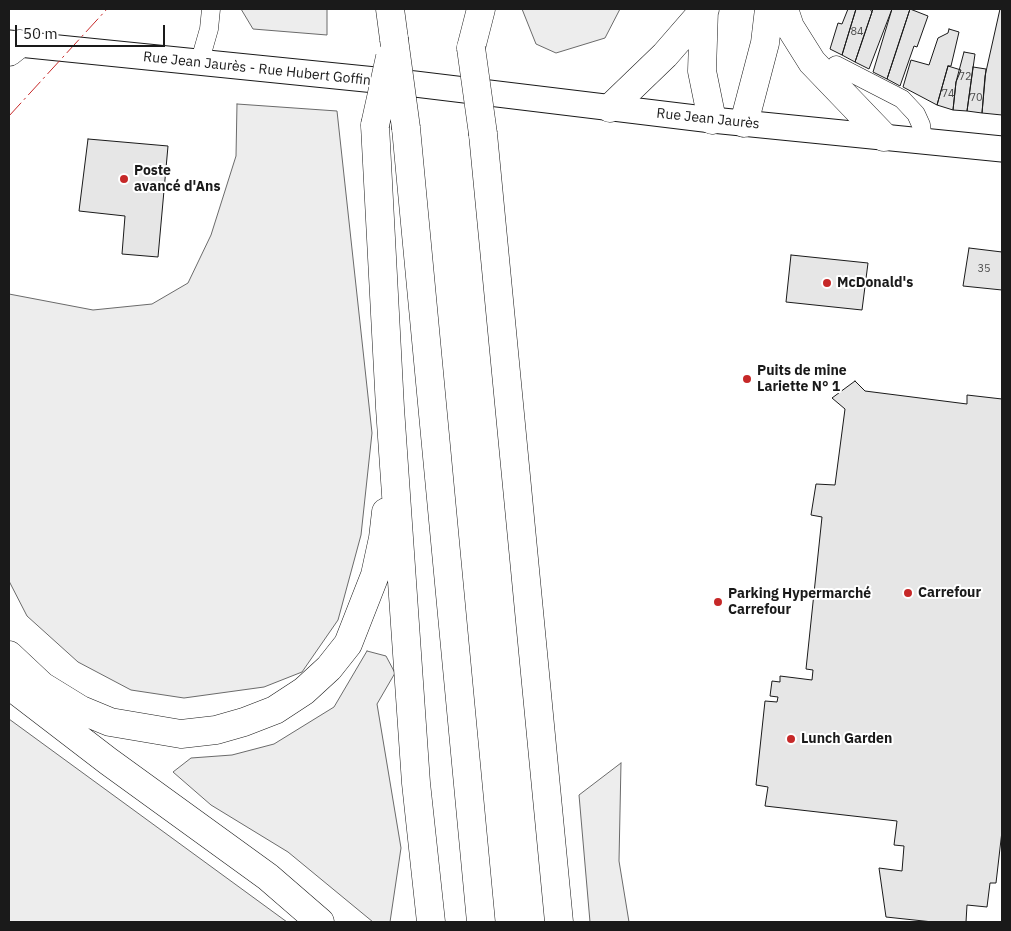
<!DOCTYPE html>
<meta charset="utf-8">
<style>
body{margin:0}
#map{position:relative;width:1011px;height:931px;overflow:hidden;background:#fff;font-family:"IBM Plex Sans",sans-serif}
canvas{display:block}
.frame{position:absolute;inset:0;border:10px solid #1a1a1a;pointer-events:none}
.scale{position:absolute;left:15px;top:25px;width:150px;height:22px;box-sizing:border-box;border:2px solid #1a1a1a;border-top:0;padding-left:6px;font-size:15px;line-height:18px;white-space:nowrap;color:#1a1a1a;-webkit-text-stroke:4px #fff;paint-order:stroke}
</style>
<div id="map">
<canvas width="1011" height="931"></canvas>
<div class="frame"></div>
<div class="scale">50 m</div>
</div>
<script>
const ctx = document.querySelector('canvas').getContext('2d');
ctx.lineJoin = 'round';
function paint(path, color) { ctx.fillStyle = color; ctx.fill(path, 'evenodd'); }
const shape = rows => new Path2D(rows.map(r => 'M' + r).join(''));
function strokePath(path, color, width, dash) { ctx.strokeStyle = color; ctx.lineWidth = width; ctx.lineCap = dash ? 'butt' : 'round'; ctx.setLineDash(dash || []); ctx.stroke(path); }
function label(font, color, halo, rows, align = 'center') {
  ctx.font = font + ' "IBM Plex Sans",sans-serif'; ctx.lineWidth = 4; ctx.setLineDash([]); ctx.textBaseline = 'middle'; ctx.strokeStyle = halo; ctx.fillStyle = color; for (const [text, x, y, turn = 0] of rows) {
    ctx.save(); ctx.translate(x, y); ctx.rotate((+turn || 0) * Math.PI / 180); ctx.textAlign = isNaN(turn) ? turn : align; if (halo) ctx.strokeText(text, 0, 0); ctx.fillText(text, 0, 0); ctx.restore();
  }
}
const green = shape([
 [241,9,327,9,327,35,253,29,241,9],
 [522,9,620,9,605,38,556,53,536,44,522,9],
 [237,104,337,111,372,433,361,535,338,620,302,672,264,687,184,698,131,690,78,662,27,616,9,581,9,294,93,310,152,304,188,283,211,235,236,156,237,104],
 [367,651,386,656,395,673,377,704,401,848,390,922,373,922,288,852,211,805,173,772,191,758,232,755,274,744,334,707,367,651],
 [9,719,287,922,9,922,9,719],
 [621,763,619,861,629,922,590,922,579,795,621,763]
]);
const building = shape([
 [848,9,856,9,842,55,830,49,838,23,842,24,848,9],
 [856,9,870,9,872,12,855,62,842,55,856,9],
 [873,9,892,9,869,69,855,62,873,9],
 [892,9,910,9,887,79,873,72,892,9],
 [910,9,928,16,917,47,914,46,900,86,887,79,910,9],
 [1000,9,1002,9,1002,115,982,113,985,76,1000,9],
 [949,29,959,32,951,66,948,66,937,105,903,87,911,60,929,65,938,38,948,33,949,29],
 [964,52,975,54,967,111,953,110,956,82,964,52],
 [948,66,961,70,956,82,953,110,937,105,948,66],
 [973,67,986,69,982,113,967,111,973,67],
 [88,139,168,146,158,257,122,254,125,216,79,211,88,139],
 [969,248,1002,252,1002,290,963,286,969,248],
 [791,255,868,263,862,310,786,302,791,255],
 [855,381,865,391,967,404,967,395,1002,399,1002,831,996,883,990,883,987,907,967,905,966,922,933,922,886,917,879,868,902,871,904,846,894,845,897,821,765,806,768,787,756,785,765,701,777,702,778,697,770,696,772,681,780,682,780,676,812,680,813,670,806,669,822,517,811,515,816,484,835,485,845,409,832,398,855,381]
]);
const street = shape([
 [199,64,209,29,211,9],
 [836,65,902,99,916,114,921,125,923,141]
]);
const secondary = shape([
 [9,43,415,84,712,120,1002,149]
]);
const highway = shape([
 [390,9,394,39],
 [704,9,702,71,712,120],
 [784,9,790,27,812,62,884,137],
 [471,48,481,9],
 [9,52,19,44],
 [610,108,665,55,705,9],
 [744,123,765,43,769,9],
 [375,125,390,408,416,783,431,922],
 [406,128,481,922],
 [483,134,559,922],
 [9,655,42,686,81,710,110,722,181,734,216,730,244,722,275,710,304,691,329,668,348,644,375,575,383,538,386,512],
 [9,685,108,761,268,877,320,922]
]);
const highwayBridge = shape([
 [394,39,406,128],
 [471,48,483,134],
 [375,125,390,57]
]);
const power = shape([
 [9,116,107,9]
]);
const markers = [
 [124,179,5,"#c62828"],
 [827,283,5,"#c62828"],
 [747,379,5,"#c62828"],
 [908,593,5,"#c62828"],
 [718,602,5,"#c62828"],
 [791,739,5,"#c62828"]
];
const numberNames = [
 ["84",857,32],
 ["72",965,77],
 ["74",948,94],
 ["70",976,98],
 ["35",984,269]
];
const streetNames = [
 ["Rue Jean Jaurès - Rue Hubert Goffin",257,69,6],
 ["Rue Jean Jaurès",708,119,6]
];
const poiNames = [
 ["Poste",134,171],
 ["avancé d'Ans",134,187],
 ["McDonald's",837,283],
 ["Puits de mine",757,371],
 ["Lariette N° 1",757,387],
 ["Carrefour",918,593],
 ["Parking Hypermarché",728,594],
 ["Carrefour",728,610],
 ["Lunch Garden",801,739]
];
paint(green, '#ededed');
strokePath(green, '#6a6a6a', 1);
paint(building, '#e6e6e6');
strokePath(building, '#1a1a1a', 1);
strokePath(street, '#1a1a1a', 19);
strokePath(secondary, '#1a1a1a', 27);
strokePath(highway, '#1a1a1a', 29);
strokePath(street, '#fff', 18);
strokePath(secondary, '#fff', 25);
strokePath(highway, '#fff', 28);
strokePath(highwayBridge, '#1a1a1a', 29, []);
strokePath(highwayBridge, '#fff', 28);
strokePath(power, '#c62828', 1, [18, 4, 2.5, 4]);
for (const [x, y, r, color] of markers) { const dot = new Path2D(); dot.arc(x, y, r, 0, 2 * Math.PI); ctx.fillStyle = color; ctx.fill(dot); strokePath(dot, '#fff', 2); }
label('11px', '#4d4d4d', null, numberNames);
label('14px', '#1a1a1a', '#fff', streetNames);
label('bold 14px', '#1a1a1a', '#fff', poiNames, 'left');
</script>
